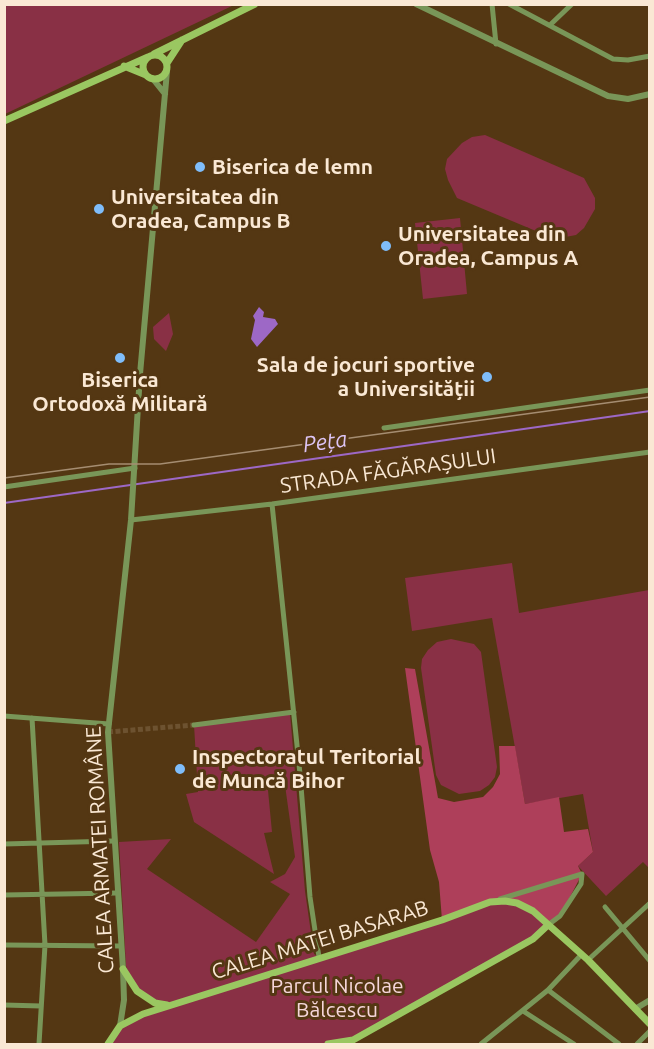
<!DOCTYPE html>
<meta charset="utf-8">
<style>
body{margin:0}
#map{position:relative;width:654px;height:1049px;overflow:hidden;background:#543713;font-family:Ubuntu,sans-serif}
canvas{display:block}
.frame{position:absolute;inset:0;border:6px solid #fae8d4;pointer-events:none}
</style>
<div id="map">
<canvas width="654" height="1049"></canvas>
<div class="frame"></div>
</div>
<script>
const ctx = document.querySelector('canvas').getContext('2d');
ctx.lineJoin = 'round';
function paint(path, color) { ctx.fillStyle = color; ctx.fill(path, 'evenodd'); }
const shape = rows => new Path2D(rows.map(r => 'M' + r).join(''));
function strokePath(path, color, width, dash) { ctx.strokeStyle = color; ctx.lineWidth = width; ctx.lineCap = dash ? 'butt' : 'round'; ctx.setLineDash(dash || []); ctx.stroke(path); }
function label(font, color, halo, rows, align = 'center') {
  ctx.font = font + ' Ubuntu,sans-serif'; ctx.lineWidth = 6; ctx.setLineDash([]); ctx.textBaseline = 'middle'; ctx.strokeStyle = halo; ctx.fillStyle = color; for (const [text, x, y, turn = 0] of rows) {
    ctx.save(); ctx.translate(x, y); ctx.rotate((+turn || 0) * Math.PI / 180); ctx.textAlign = isNaN(turn) ? turn : align; if (halo) ctx.strokeText(text, 0, 0); ctx.fillText(text, 0, 0); ctx.restore();
  }
}
const green = shape([
 [5,4,234,4,234,5,5,114],
 [485,135,584,178,595,198,595,209,584,228,576,235,555,239,457,198,448,180,445,169,447,159,462,143,472,137],
 [460,218,467,294,423,299,415,223],
 [169,313,173,334,166,351,154,339,153,327],
 [512,563,519,613,649,590,649,868,643,862,606,896,578,866,593,852,583,794,525,804,492,618,412,631,405,578],
 [451,639,474,644,481,652,497,767,495,777,489,785,480,791,459,794,441,785,436,775,421,668,422,659,428,650,437,642],
 [290,713,305,891,314,954,319,957,490,902,517,903,548,925,533,939,353,1040,328,1044,108,1044,120,1026,168,1006,148,1002,131,979,126,966,119,842,171,839,147,869,256,942,290,894,270,882,285,874,295,857,284,778,267,780,272,832,264,833,274,874,194,822,186,794,198,792,194,725]
]);
const forest = shape([
 [405,668,415,669,438,798,454,802,483,797,493,787,500,774,499,746,515,746,525,804,559,797,564,832,588,829,593,852,578,866,582,874,560,916,548,925,517,903,490,902,442,920,439,882,430,850]
]);
const water = shape([
 [259,307,264,312,263,317,275,319,278,324,257,347,251,339,255,320,253,316]
]);
const stream = shape([
 [4,503,650,411]
]);
const minorTunnel = shape([
 [108,732,194,725]
]);
const minor = shape([
 [492,4,496,44],
 [509,4,613,59,628,60,650,56],
 [550,25,572,4],
 [384,428,650,390],
 [4,487,135,468],
 [272,504,300,774,310,897,319,957],
 [131,520,272,504,650,452],
 [4,716,109,724],
 [32,718,45,945,39,1044],
 [194,725,294,712],
 [4,844,114,841],
 [4,895,117,893],
 [500,899,582,874,581,884,560,916,548,925],
 [605,907,650,961],
 [4,945,120,946],
 [588,960,650,903],
 [548,990,619,1044],
 [4,1005,41,1006],
 [523,1011,574,1044],
 [481,1044,548,990,582,954],
 [637,1044,650,1031]
]);
const tertiary = shape([
 [416,4,608,96,628,99,650,94],
 [153,79,165,94],
 [635,1009,650,1000],
 [120,1026,124,1000,123,969,108,732,131,520,140,374,167,71]
]);
const secondary = shape([
 [154,54,255,4],
 '143 67a12 12 0 1 1 24 0a12 12 0 1 1-24 0Z',
 [167,63,182,40],
 [124,66,146,75],
 [4,121,148,57],
 [123,969,137,991,155,1003,167,1005],
 [108,1044,120,1026,143,1014,442,920,490,902,505,901,517,903,533,911,588,960,650,1024],
 [328,1044,353,1040,533,939,548,925]
]);
const tram = shape([
 [4,478,109,464,160,464,650,397]
]);
const markers = [
 [200,167,6,"#7fbdfa"],
 [99,209,6,"#7fbdfa"],
 [386,246,6,"#7fbdfa"],
 [120,358,6,"#7fbdfa"],
 [487,377,6,"#7fbdfa"],
 [180,769,6,"#7fbdfa"]
];
const poiNames = [
 ["Biserica de lemn",212,167],
 ["Universitatea din",111,197],
 ["Oradea, Campus B",111,221],
 ["Universitatea din",398,234],
 ["Oradea, Campus A",398,258],
 ["Sala de jocuri sportive",475,365,"right"],
 ["a Universității",475,389,"right"],
 ["Biserica",120,380,"center"],
 ["Ortodoxă Militară",120,404,"center"],
 ["Inspectoratul Teritorial",192,757],
 ["de Muncă Bihor",192,781]
];
const streetNames = [
 ["STRADA FĂGĂRAȘULUI",388,471,-8],
 ["CALEA ARMATEI ROMÂNE",100,850,-93],
 ["CALEA MATEI BASARAB",320,940,-17]
];
const parkNames = [
 ["Parcul Nicolae",337,986],
 ["Bălcescu",337,1010]
];
const waterNames = [
 ["Peța",325,442,-8]
];
paint(green, '#893045');
paint(forest, '#ae3f5a');
paint(water, '#9d68c6');
strokePath(stream, '#9d68c6', 2);
strokePath(minorTunnel, '#6d5230', 5, [5, 2.5]);
strokePath(minor, '#799658', 5);
strokePath(tertiary, '#799658', 6);
strokePath(secondary, '#9ac761', 7);
strokePath(tram, '#a58d71', 1.5);
for (const [x, y, r, color] of markers) { const dot = new Path2D(); dot.arc(x, y, r, 0, 2 * Math.PI); ctx.fillStyle = color; ctx.fill(dot); strokePath(dot, '#543713', 2); }
label('bold 21px', '#fae8d4', '#543713', poiNames, 'left');
label('21px', '#fae8d4', '#543713', streetNames);
label('21px', '#f6d6da', '#543713', parkNames);
label('italic 22px', '#ddc4f4', '#543713', waterNames);
</script>
